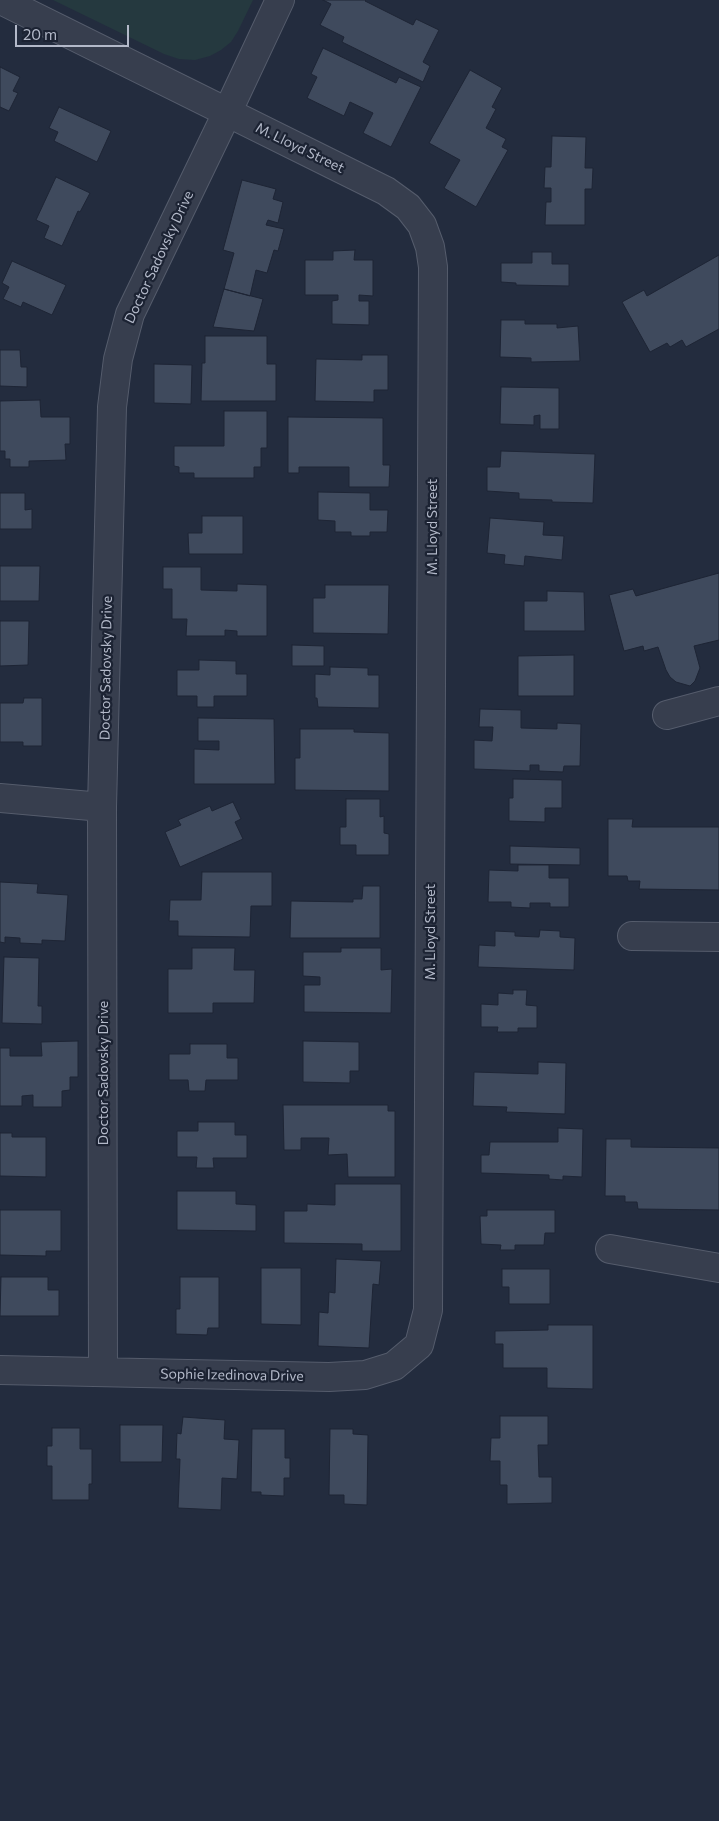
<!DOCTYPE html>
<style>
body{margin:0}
#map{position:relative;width:719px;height:1821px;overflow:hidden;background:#232c3e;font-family:Commissioner,sans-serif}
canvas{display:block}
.scale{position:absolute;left:15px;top:25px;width:114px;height:22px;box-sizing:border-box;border:2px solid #b3b9c9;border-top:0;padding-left:6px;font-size:15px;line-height:18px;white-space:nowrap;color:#b3b9c9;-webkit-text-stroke:4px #1c2333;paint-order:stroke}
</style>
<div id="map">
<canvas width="719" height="1821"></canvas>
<div class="scale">20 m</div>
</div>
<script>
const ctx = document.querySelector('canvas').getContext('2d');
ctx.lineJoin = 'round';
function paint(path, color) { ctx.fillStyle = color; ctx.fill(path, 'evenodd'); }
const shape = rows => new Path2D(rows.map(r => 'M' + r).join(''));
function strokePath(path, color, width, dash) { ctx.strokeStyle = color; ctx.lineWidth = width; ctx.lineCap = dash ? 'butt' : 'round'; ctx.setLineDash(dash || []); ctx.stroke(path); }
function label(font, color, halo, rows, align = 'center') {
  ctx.font = font + ' Commissioner,sans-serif'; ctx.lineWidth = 4.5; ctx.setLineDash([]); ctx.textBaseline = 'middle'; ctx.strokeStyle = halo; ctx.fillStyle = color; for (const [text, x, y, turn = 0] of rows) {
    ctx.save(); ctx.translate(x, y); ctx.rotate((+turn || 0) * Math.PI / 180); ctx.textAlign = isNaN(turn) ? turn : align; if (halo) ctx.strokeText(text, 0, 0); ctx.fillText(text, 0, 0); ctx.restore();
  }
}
const green = shape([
 [53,0,253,0,238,31,231,42,221,50,210,56,195,60,179,59,164,54]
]);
const building = shape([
 [323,0,366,0,365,1,413,25,416,19,439,30,423,62,430,66,423,82,342,42,344,37,320,25,331,4,323,0],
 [323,48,396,83,399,77,421,87,391,147,363,133,373,113,350,102,344,116,307,98,317,77,311,74,323,48],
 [0,67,20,77,13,91,18,93,9,111,0,107,0,67],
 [470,70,502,88,492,107,496,109,486,128,506,139,502,147,508,150,476,207,444,188,460,160,429,143,470,70],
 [59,107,111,131,97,162,54,141,58,132,49,128,59,107],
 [552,136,586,137,585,168,593,168,592,189,585,189,585,225,545,225,546,202,551,202,551,188,544,188,545,167,551,167,552,136],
 [56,177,90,193,80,212,78,211,62,246,44,238,49,226,36,220,56,177],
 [242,180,276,189,273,199,283,202,278,223,268,220,266,225,284,229,278,251,274,250,267,273,256,270,250,296,224,289,234,253,223,250,242,180],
 [355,250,354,260,373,260,373,296,359,295,359,301,369,301,369,325,332,324,332,301,338,300,338,295,305,295,305,260,333,260,333,251,355,250],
 [532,252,552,252,552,264,569,264,569,286,516,285,516,283,501,282,501,263,532,263,532,252],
 [719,255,719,329,686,347,682,340,670,347,667,343,650,352,622,302,644,290,647,296,719,255],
 [12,261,66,285,52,315,23,302,21,307,3,299,9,287,2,283,12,261],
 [224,289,263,299,254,331,213,327,224,289],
 [501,320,525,320,525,324,557,324,557,328,578,326,580,361,531,362,531,358,500,357,501,320],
 [205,336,267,336,267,364,276,364,276,401,201,401,202,363,205,363,205,336],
 [0,350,20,350,21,367,27,367,27,387,0,386,0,350],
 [362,355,388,355,388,390,374,390,374,402,315,401,316,359,362,360,362,355],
 [154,364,192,365,191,404,154,403,154,364],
 [501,387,559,388,559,429,540,429,540,415,534,416,534,425,500,424,501,387],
 [40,400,41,417,70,417,70,444,65,444,66,460,29,461,29,467,10,467,10,459,5,459,5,451,0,451,0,401,40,400],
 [224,411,267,411,267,448,261,448,261,467,254,467,254,478,194,478,194,473,179,473,179,467,174,466,174,446,224,446,224,411],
 [288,417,383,418,383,465,390,465,389,487,349,487,349,467,299,467,299,473,288,473,288,417],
 [501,451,595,454,593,503,552,502,552,500,519,499,519,493,487,491,487,467,500,467,501,451],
 [318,492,370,493,370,510,388,510,387,532,370,532,370,536,351,536,351,532,335,532,335,521,318,520,318,492],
 [0,493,25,493,25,510,32,509,32,529,0,529,0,493],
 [202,516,243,516,243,554,189,554,188,533,202,533,202,516],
 [490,518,544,522,543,535,564,536,562,560,525,556,524,566,504,564,505,555,487,553,490,518],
 [0,566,40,566,39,601,0,601,0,566],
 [163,567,201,567,201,590,237,591,237,584,267,585,267,636,237,636,237,631,225,630,225,636,186,636,187,619,172,619,172,589,163,589,163,567],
 [719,573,719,640,694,646,700,668,695,681,690,686,676,682,670,677,666,670,658,647,644,651,643,646,624,651,609,595,633,589,636,596,719,573],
 [325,585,389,585,388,634,313,633,313,598,325,598,325,585],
 [547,591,584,592,585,631,524,631,524,601,547,601,547,591],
 [0,621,29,621,28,665,0,666,0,621],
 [292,645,324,646,324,666,292,666,292,645],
 [574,655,574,696,518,696,518,656,574,655],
 [199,660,236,661,236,674,247,674,247,696,214,696,214,707,197,707,197,696,177,696,177,670,199,670,199,660],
 [330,667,368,668,368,675,379,675,379,708,318,707,317,698,315,698,315,674,330,675,330,667],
 [24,698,42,698,42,746,23,746,23,742,0,742,0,703,23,703,24,698],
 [480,709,521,710,521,728,557,729,557,723,581,724,580,766,564,766,563,772,539,771,539,765,530,765,530,771,474,769,474,740,492,741,493,727,479,727,480,709],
 [198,718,274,719,275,784,194,784,194,749,219,750,219,741,198,741,198,718],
 [300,729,354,729,354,732,389,733,389,791,295,790,295,758,300,758,300,729],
 [513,779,562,780,562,808,545,808,545,822,509,821,509,798,513,798,513,779],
 [346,799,380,799,380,817,384,816,384,833,389,834,389,855,356,855,356,845,340,845,340,827,346,827,346,799],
 [233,802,241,819,235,822,243,839,180,867,165,832,181,825,178,820,210,806,212,811,233,802],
 [608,819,633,819,632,827,719,827,719,890,639,889,640,881,628,881,627,876,608,876,608,819],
 [510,846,580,848,580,865,510,864,510,846],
 [518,865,549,865,549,878,569,878,569,907,550,907,550,903,530,903,530,908,511,907,511,902,488,902,489,870,518,871,518,865],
 [202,872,272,872,272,906,251,906,250,937,178,936,178,921,169,921,170,900,201,900,202,872],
 [0,882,38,884,37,893,68,895,65,941,42,940,42,944,20,943,20,938,5,937,5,943,0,942,0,882],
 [363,886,380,886,380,938,290,938,291,901,353,902,353,899,362,899,363,886],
 [540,930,560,931,560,937,575,938,574,970,478,967,479,945,495,946,495,931,515,932,515,936,539,937,540,930],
 [192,948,235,948,234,970,255,970,254,1003,213,1003,213,1013,168,1013,168,969,192,969,192,948],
 [341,948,381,948,381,970,392,969,391,1013,304,1012,304,985,320,985,320,977,303,976,303,952,341,952,341,948],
 [4,957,39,958,38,1006,42,1006,42,1024,2,1023,4,957],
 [513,990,527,990,526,1005,537,1006,537,1028,518,1028,518,1032,497,1032,498,1027,481,1027,481,1004,498,1005,498,993,513,994,513,990],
 [78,1041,78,1077,70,1077,70,1090,62,1091,62,1107,33,1107,33,1095,22,1096,22,1106,0,1106,0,1048,10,1048,10,1056,42,1056,41,1042,78,1041],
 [303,1041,359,1042,359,1071,350,1071,350,1083,303,1082,303,1041],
 [190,1044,227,1044,227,1058,238,1058,238,1080,206,1080,205,1091,189,1091,188,1080,169,1080,169,1054,190,1054,190,1044],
 [538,1062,566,1063,565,1114,506,1112,507,1107,473,1106,474,1072,538,1074,538,1062],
 [283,1105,388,1105,388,1111,395,1111,395,1177,348,1177,347,1154,328,1155,329,1138,301,1138,301,1150,284,1150,283,1105],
 [198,1122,235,1122,235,1135,247,1135,247,1158,213,1158,214,1168,196,1168,197,1157,177,1157,177,1131,198,1131,198,1122],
 [558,1128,583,1129,582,1177,563,1176,563,1180,549,1179,549,1175,481,1173,481,1155,489,1155,490,1142,558,1142,558,1128],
 [0,1133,12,1133,12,1137,46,1137,46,1177,0,1176,0,1133],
 [606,1139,631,1139,631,1147,719,1148,719,1210,638,1209,637,1202,625,1202,625,1196,605,1196,606,1139],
 [335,1184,401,1184,401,1251,362,1251,362,1244,284,1243,284,1211,307,1211,307,1204,335,1205,335,1184],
 [177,1191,236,1191,236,1204,256,1205,256,1231,177,1230,177,1191],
 [0,1210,61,1210,61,1251,46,1251,46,1256,0,1255,0,1210],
 [487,1210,555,1210,555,1233,545,1233,544,1245,515,1245,515,1250,500,1250,501,1245,481,1244,480,1216,487,1216,487,1210],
 [336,1259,381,1261,379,1285,373,1284,369,1348,318,1346,319,1312,328,1313,329,1292,335,1293,336,1259],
 [261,1268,301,1268,301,1325,261,1324,261,1268],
 [502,1269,550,1269,550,1304,509,1304,509,1287,502,1287,502,1269],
 [1,1277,48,1277,48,1290,59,1290,59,1316,0,1316,1,1277],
 [180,1277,219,1277,219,1328,208,1328,207,1335,176,1334,176,1309,180,1309,180,1277],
 [548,1325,593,1325,593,1389,547,1388,547,1368,503,1368,503,1344,495,1344,495,1331,548,1330,548,1325],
 [500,1416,548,1416,548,1445,538,1445,539,1477,552,1477,552,1503,507,1504,507,1485,500,1485,500,1461,490,1461,491,1438,500,1438,500,1416],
 [183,1417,225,1420,224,1439,239,1440,237,1479,222,1478,221,1510,178,1508,180,1459,176,1459,177,1433,181,1434,183,1417],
 [120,1425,163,1425,162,1462,120,1462,120,1425],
 [52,1428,80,1428,80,1449,92,1449,92,1484,89,1484,89,1500,52,1500,52,1466,47,1466,47,1446,52,1446,52,1428],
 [252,1429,285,1429,285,1458,290,1458,290,1478,284,1478,284,1496,261,1495,261,1492,251,1492,252,1429],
 [330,1429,353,1429,353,1434,368,1435,367,1505,344,1504,344,1495,329,1495,330,1429]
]);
const minor = shape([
 [667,715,719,701],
 [0,798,102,807],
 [632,936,719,937],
 [610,1249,719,1268],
 [0,1370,329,1377,365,1375,394,1366,419,1345,428,1310,433,267,430,247,422,225,408,207,386,191,1,0],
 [103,1372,102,807,112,407,118,359,130,314,227,113,280,0]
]);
const streetNames = [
 ["M. Lloyd Street",300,148,26],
 ["Doctor Sadovsky Drive",159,257,-65],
 ["M. Lloyd Street",432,527,-90],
 ["Doctor Sadovsky Drive",106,668,-89],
 ["M. Lloyd Street",430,932,-90],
 ["Doctor Sadovsky Drive",103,1073,-90],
 ["Sophie Izedinova Drive",232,1375,1]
];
paint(green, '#25393f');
paint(building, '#3f4a5d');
strokePath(building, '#1e2535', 1);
strokePath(minor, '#555c6c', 30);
strokePath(minor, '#373e4e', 28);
label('14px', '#b3b9c9', '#1c2333', streetNames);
</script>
